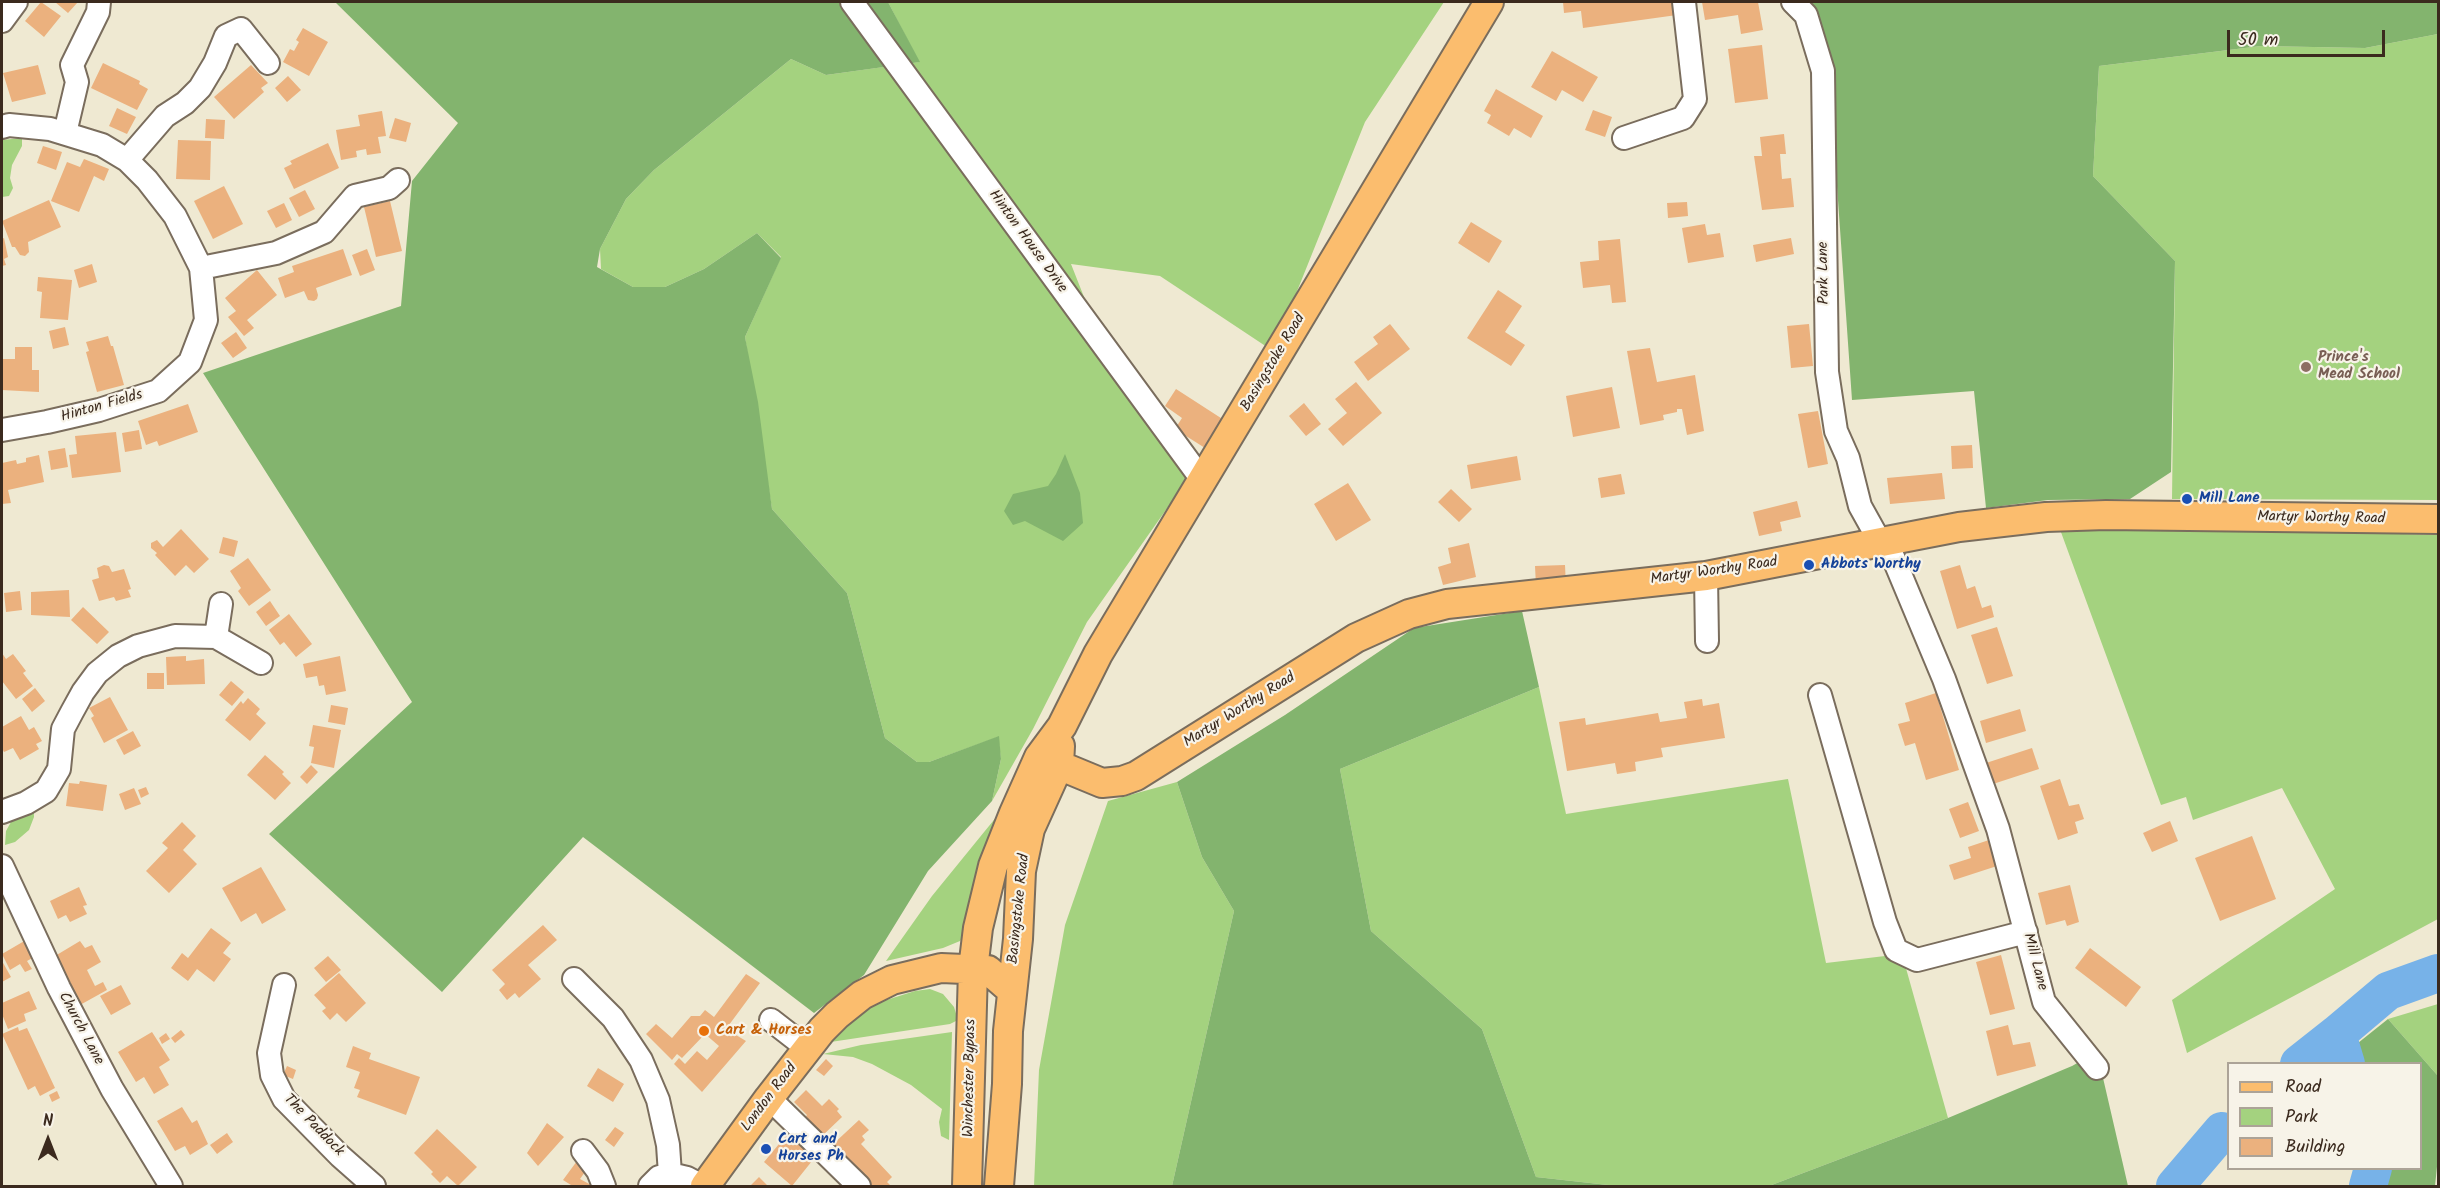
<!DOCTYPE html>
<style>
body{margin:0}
#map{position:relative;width:2440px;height:1188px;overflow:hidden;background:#efe9d2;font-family:Kalam,sans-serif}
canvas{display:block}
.frame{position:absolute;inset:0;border:3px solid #3b2a1e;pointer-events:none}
.legend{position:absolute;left:2227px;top:1062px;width:195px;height:108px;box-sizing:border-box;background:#f7f3e8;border:2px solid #aca397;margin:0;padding:8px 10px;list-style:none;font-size:18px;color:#3b2a1e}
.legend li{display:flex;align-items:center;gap:12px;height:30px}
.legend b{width:30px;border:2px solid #aca397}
.north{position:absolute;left:18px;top:1110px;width:60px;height:60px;-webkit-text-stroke:4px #f7f3e8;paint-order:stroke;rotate:0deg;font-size:16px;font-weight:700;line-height:24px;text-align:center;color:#3b2a1e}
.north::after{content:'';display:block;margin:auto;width:21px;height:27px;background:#3b2a1e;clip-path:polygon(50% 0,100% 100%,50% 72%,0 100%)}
.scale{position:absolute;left:2227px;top:30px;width:158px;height:27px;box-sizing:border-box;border:3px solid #3b2a1e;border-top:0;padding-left:8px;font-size:18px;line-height:21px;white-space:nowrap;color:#3b2a1e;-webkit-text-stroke:4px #f7f3e8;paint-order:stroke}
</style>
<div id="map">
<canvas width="2440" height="1188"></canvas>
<div class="frame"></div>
<ul class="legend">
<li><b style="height:8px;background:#fbbd6e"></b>Road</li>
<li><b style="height:16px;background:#a4d27f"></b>Park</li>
<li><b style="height:16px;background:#ebb17e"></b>Building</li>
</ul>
<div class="north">N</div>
<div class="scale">50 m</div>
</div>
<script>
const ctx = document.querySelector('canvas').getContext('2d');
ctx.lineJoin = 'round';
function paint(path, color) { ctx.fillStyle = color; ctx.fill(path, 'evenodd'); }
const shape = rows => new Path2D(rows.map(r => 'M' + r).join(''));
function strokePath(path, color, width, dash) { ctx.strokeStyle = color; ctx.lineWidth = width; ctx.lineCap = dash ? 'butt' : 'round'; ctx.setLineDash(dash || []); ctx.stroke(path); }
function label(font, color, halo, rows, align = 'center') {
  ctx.font = font + ' Kalam,sans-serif'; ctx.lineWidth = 4.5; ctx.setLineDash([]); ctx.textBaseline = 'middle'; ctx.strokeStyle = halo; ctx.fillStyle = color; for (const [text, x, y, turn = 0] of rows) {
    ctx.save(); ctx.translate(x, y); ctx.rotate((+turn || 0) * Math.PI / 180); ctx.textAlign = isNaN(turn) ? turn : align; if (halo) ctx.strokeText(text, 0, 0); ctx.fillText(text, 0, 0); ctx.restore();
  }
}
const green = shape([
 [888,2,1444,2,1365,122,1273,351,1160,276,1071,264,1097,330,1194,470,1087,622,1033,729,992,801,1001,759,998,737,929,762,917,762,885,738,847,593,772,509,745,337,781,257,757,233,704,269,665,287,633,287,601,269,600,249,626,199,654,170,791,59,826,75,919,62],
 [2438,34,2438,500,2172,499,2175,261,2093,176,2099,66,2261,46,2365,48],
 [22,138,22,146,12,165,10,178,13,188,9,196,2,197,2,140],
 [2058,524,2438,535,2438,919,2187,1053,2172,1000,2335,889,2282,788,2193,820,2186,797,2161,805],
 [1539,687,1566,814,1788,779,1826,963,1902,954,1948,1118,1769,1186,1617,1186,1536,1177,1482,1029,1371,931,1340,769],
 [1177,782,1202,857,1234,911,1172,1186,1034,1186,1039,1070,1065,925,1108,801],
 [1002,810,970,930,960,941,943,948,886,961,932,896],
 [34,811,34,817,29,830,15,842,5,845,6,831,11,822],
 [930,989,943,994,954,1007,958,1020,950,1024,824,1043,859,1014,877,1003,915,991],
 [2438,1004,2438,1076,2388,1019],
 [952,1032,949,1140,941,1136,939,1122,942,1109,911,1085,872,1064,853,1057,823,1054,861,1045]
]);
const forest = shape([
 [335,2,888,2,920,62,826,75,791,59,654,170,626,199,600,249,597,267,633,287,665,287,704,269,757,233,781,258,745,337,758,402,772,509,847,593,885,738,917,762,929,762,999,736,1001,759,992,801,928,871,864,975,814,1013,583,837,442,992,269,834,412,702,203,373,401,306,412,181,458,123],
 [1806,2,2438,2,2438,34,2365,48,2261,46,2099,66,2093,176,2175,261,2171,472,2130,499,2048,500,1986,508,1974,391,1852,400,1829,72,1818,13],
 [1065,454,1080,493,1083,523,1063,541,1025,521,1013,525,1004,511,1013,494,1048,486,1056,474],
 [1522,611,1539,687,1340,769,1371,931,1482,1029,1536,1177,1617,1186,1172,1186,1234,911,1202,857,1177,782,1285,715,1414,628],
 [2388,1019,2438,1076,2438,1157,2435,1186,2375,1186,2381,1169,2420,1168,2420,1064,2352,1063,2348,1051],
 [2097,1052,2128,1186,1769,1186,1948,1118,2072,1066]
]);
const river = shape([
 [2299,1064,2337,1034],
 [2346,1064,2337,1034,2388,991,2438,973],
 [2175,1186,2222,1131],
 [2368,1186,2373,1168]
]);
const building = shape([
 [41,2,61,16,44,37,25,21],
 [55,2,78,2,68,13],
 [1563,2,1676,2,1677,15,1583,28,1581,11,1564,13],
 [1702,2,1758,2,1763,30,1741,34,1738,15,1705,20],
 [303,28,328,42,309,76,283,62,290,49,294,51,299,42,296,40],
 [1762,45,1768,99,1735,103,1728,49],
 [1552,51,1598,77,1583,102,1562,90,1556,101,1531,87],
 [103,63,140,81,139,84,148,89,137,110,91,88],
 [38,65,46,94,12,102,3,73],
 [251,65,268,83,261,88,264,92,234,119,214,97],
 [288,76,301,90,287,102,275,88],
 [1496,89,1543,116,1531,138,1514,128,1509,136,1487,123,1491,115,1484,111],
 [117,108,136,117,127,134,109,126],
 [1593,110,1612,117,1605,137,1585,130],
 [382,111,386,136,378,137,381,153,367,155,366,149,356,151,357,157,341,160,336,130,360,126,358,115],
 [395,118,411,123,406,142,389,138],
 [206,119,225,120,224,139,205,138],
 [1784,134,1786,154,1780,154,1782,179,1791,178,1794,207,1762,210,1754,156,1762,156,1760,137],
 [178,140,211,141,210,180,176,179],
 [328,143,339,168,294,189,284,168,292,164,290,161],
 [43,146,62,152,56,170,37,163],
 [84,159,109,169,104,181,94,176,79,212,51,201,67,162,80,167],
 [224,186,243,224,213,239,194,201],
 [305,190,315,209,299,217,289,198],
 [49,200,61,227,28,242,29,252,25,256,20,255,15,247,12,247,2,221],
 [390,201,402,251,376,257,364,207],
 [1687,202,1688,216,1668,218,1667,203],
 [284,203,292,220,276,228,267,211],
 [1471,222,1502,241,1489,263,1458,243],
 [1705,224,1707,235,1720,233,1724,257,1688,263,1682,228],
 [4,238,8,257,4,259,6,265,2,266,2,239],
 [1791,238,1794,254,1756,262,1753,245],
 [1620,239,1626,302,1612,303,1610,285,1583,288,1580,262,1599,260,1598,241],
 [343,249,352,275,316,288,318,295,317,299,314,301,308,300,304,291,285,298,278,278,294,272,292,266],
 [367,249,375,270,360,276,352,255],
 [92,264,97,282,79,288,74,270],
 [257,270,277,295,247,320,254,328,244,336,228,317,236,311,225,298],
 [38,277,72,280,68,320,40,318,42,292,37,291],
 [1498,290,1522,306,1505,332,1525,345,1511,366,1467,338],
 [1390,324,1410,349,1368,381,1354,362,1378,344,1373,337],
 [1809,324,1813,366,1791,368,1787,326],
 [65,327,69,345,53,349,49,331],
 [236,332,247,348,233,358,221,343],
 [108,336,111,346,113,346,124,385,97,392,86,352,89,351,86,342],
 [15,347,32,347,32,370,39,370,39,392,2,390,2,359,15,359],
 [1650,348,1657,382,1695,375,1704,431,1687,435,1682,409,1677,409,1677,412,1663,415,1664,420,1640,425,1627,351],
 [1356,382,1382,413,1343,446,1328,429,1347,413,1335,399],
 [1612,387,1620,428,1573,437,1566,396],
 [1176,389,1224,420,1205,448,1175,429,1182,418,1165,406],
 [1304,403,1321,424,1306,436,1289,416],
 [188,404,198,432,159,446,157,441,146,445,138,421],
 [1818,411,1828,464,1808,468,1798,414],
 [139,430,142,449,125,452,122,433],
 [116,432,121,472,72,478,69,455,77,454,75,436],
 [1972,445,1973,468,1952,469,1951,446],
 [65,448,68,467,51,470,48,451],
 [39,455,44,482,8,490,11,503,2,504,2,463,16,460,17,464,26,462,26,458],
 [1517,456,1521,480,1471,489,1467,465],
 [1942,473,1945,499,1890,504,1887,478],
 [1621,474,1625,494,1601,498,1598,478],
 [1348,483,1371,520,1336,541,1314,504],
 [1451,489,1472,509,1459,522,1438,502],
 [1797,501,1801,517,1780,522,1782,531,1759,536,1753,512],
 [181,529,209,559,194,573,186,565,175,576,155,555,157,553,151,548,151,543,157,540,163,547],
 [223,537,238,541,234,557,219,553],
 [1469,543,1476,577,1443,585,1438,567,1451,563,1448,548],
 [248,558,271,590,249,606,238,591,241,588,230,571],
 [104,565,109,566,112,572,124,569,131,589,128,590,131,597,116,601,114,597,99,601,92,580,99,578,97,568],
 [1565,565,1566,586,1536,586,1535,566],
 [1960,565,1967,589,1975,586,1982,608,1991,605,1994,617,1957,629,1940,571],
 [69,590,70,617,31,615,31,592],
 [20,591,22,610,6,612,4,593],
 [270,601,280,616,266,626,256,612],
 [83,607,109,632,97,644,71,620],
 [289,614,312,644,296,657,284,642,280,645,269,630],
 [1997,627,2013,676,1987,684,1971,635],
 [2,653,6,659,13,654,26,671,23,673,33,686,16,699,2,681],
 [186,656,186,661,204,659,205,684,167,685,166,657],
 [340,656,346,691,326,695,324,685,319,686,317,676,306,678,303,664],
 [147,673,164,673,164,689,147,689],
 [231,681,244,692,232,706,219,695],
 [35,688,45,701,32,712,22,699],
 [1936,693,1959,770,1926,780,1915,743,1905,746,1898,724,1910,721,1905,703],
 [110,697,128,730,104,743,91,718,94,716,89,708],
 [248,698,260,709,256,714,266,723,250,741,225,720,241,701,243,704],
 [1702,699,1703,706,1719,703,1725,738,1661,748,1663,757,1635,762,1636,771,1617,774,1615,763,1567,771,1559,722,1585,718,1586,725,1658,713,1660,722,1687,718,1684,702],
 [331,705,348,708,345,725,328,722],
 [2020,709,2026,731,1986,743,1980,721],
 [21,716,29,730,34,727,42,741,36,744,39,749,20,760,13,748,4,752,2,748,2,727],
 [313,725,341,730,334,768,311,763,314,747,309,746],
 [133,731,141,746,124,755,116,740],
 [2032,748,2039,769,1993,784,1986,763],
 [265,755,284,772,282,774,291,783,275,800,247,775],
 [311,765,318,772,307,784,300,777],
 [2060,779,2069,806,2079,804,2084,819,2075,822,2078,833,2058,840,2040,786],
 [80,781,107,785,103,811,66,806,69,783,79,784],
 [146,787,149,794,141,798,138,790],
 [134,788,141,804,125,810,119,794],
 [1968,802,1979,831,1960,838,1949,809],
 [2170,821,2178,841,2152,852,2143,833],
 [182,822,196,836,183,850,197,864,169,893,146,871,168,848,162,843],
 [2252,836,2276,899,2220,921,2195,858],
 [1989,840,1997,866,1954,880,1949,865,1971,858,1968,847],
 [261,867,286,910,262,924,256,913,241,922,222,888],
 [2070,885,2079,922,2067,926,2065,920,2046,925,2038,893],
 [79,887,87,905,83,906,87,914,70,922,66,915,58,919,50,901],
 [543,925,557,940,528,965,541,979,519,998,515,993,507,1000,499,990,505,984,492,970],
 [211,928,231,943,223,953,231,959,214,982,197,969,188,981,171,968,182,953,188,958],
 [26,940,36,956,27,961,32,969,25,972,20,964,10,970,2,954],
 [80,941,85,948,92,945,101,962,87,970,95,986,103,982,107,990,80,1005,55,956],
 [2090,948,2141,987,2126,1007,2075,968],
 [2001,955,2015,1009,1990,1015,1976,962],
 [328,956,341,970,326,982,314,968],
 [2,961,11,977,2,982],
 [339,973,366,1003,346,1022,337,1013,330,1020,322,1011,326,1008,314,995],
 [746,974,760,983,726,1029,746,1041,702,1092,674,1064,679,1058,685,1064,697,1051,707,1060,719,1046,705,1034,682,1058,677,1054,672,1060,646,1034,656,1024,672,1038,691,1016,700,1016,705,1010,714,1017],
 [121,985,131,1004,111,1015,100,996],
 [29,991,37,1009,24,1014,26,1021,8,1029,2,1014,2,1003],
 [2008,1025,2013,1045,2030,1042,2036,1066,1997,1076,1986,1031],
 [18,1027,19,1031,27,1028,55,1088,40,1096,35,1086,28,1090,2,1034],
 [181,1030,185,1035,175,1043,171,1038],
 [152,1032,170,1060,159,1067,169,1085,154,1094,144,1077,136,1082,118,1052],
 [166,1033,170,1039,162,1044,159,1038],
 [353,1046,371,1053,369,1059,420,1077,406,1115,357,1097,360,1090,354,1088,360,1072,346,1067],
 [826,1059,833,1066,824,1076,816,1070],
 [287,1066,296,1070,293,1079,283,1075],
 [598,1068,624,1084,613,1102,587,1086],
 [806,1090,822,1106,829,1099,839,1109,837,1111,842,1117,821,1137,804,1119,807,1115,794,1102],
 [57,1091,60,1098,52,1102,49,1095],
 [182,1107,192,1123,197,1120,208,1144,190,1155,185,1146,175,1151,157,1121],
 [859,1120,869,1130,862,1136,865,1140,861,1144,892,1177,887,1182,891,1186,868,1186,830,1147],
 [547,1123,564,1137,538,1166,527,1153],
 [615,1127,624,1133,614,1147,605,1140],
 [437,1129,477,1167,458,1186,447,1176,440,1183,431,1174,433,1172,414,1153],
 [789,1132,816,1156,792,1186,764,1162],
 [227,1133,233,1142,217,1154,210,1145],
 [577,1161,587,1169,580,1179,593,1186,570,1186,571,1185,563,1180],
 [759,1177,768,1186,750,1186]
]);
const minor = shape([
 [852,2,1203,481],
 [1793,2,1806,15,1823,71,1827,372,1836,431,1848,458,1860,506,1880,542,1893,557,1944,679,1998,829,2044,1002,2097,1068],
 [2,21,16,2],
 [2,127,9,125,50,129,102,145,127,160,147,180,175,216,201,268,206,320,190,362,158,391,99,410,47,422,2,430],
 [65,133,77,82,72,65,98,12,99,2],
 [1624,138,1683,118,1695,99,1684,2],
 [127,160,165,116,185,103,200,88,215,63,226,36,241,29,268,63],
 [201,268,276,253,324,232,355,196,389,188,398,180],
 [1706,576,1707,641],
 [216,637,221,604],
 [1820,695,1885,922,1896,950,1917,960,2026,932],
 [2,812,26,803,46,791,59,769,63,729,72,712,83,692,97,673,118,656,138,646,175,636,216,637,261,663],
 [2,866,59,988,112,1089,171,1186],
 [574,979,613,1018,641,1060,658,1100,668,1145,670,1174],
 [284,985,269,1053,272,1075,284,1099,340,1156,374,1186],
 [771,1020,807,1048],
 [769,1098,859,1186],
 [583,1151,598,1171,604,1186],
 [650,1186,659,1177,670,1174,687,1178,702,1186]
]);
const major = shape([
 [1039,757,1102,783,1122,781,1136,776,1356,638,1409,614,1447,604,1706,576,1959,527,2046,517,2106,515,2438,519],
 [705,1186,769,1098,822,1030,837,1015,862,995,892,980,941,968,988,970,1011,990],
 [967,1186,973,969,978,928,993,866,1014,813,1039,757,1062,726,1098,654,1489,2],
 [999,1186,1007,1084,1008,1031,1018,939,1021,871,1030,829,1059,765,1060,746]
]);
const markers = [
 [2306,367,6,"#8d6e63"],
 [2187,499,6,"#1a4fb4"],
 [1809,565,6,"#1a4fb4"],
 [704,1031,6,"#e8710a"],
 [766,1149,6,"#1a4fb4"]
];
const streetNames = [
 ["Hinton House Drive",1027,242,54],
 ["Park Lane",1825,273,-91],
 ["Basingstoke Road",1274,363,-59],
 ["Hinton Fields",102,407,-16],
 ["Martyr Worthy Road",2321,519,1],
 ["Martyr Worthy Road",1714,572,-8],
 ["Martyr Worthy Road",1240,711,-32],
 ["Basingstoke Road",1020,909,-84],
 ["Mill Lane",2034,962,75],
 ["Church Lane",80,1029,62],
 ["Winchester Bypass",971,1078,-89],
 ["London Road",770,1098,-53],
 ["The Paddock",313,1126,46]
];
const educationNames = [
 ["Prince's",2318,358],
 ["Mead School",2318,375]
];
const transitNames = [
 ["Mill Lane",2199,499],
 ["Abbots Worthy",1821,565],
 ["Cart and",778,1140],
 ["Horses Ph",778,1157]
];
const foodNames = [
 ["Cart & Horses",716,1031]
];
paint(green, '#a4d27f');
paint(forest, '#83b46e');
strokePath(river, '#77b2e8', 38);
paint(building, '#ebb17e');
strokePath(minor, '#7a6d5d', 26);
strokePath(major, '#7a6d5d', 32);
strokePath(minor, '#fff', 22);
strokePath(major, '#fbbd6e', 28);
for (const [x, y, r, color] of markers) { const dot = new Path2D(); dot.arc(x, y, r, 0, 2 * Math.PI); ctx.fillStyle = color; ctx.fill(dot); strokePath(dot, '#f7f3e8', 2); }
label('15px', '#3b2a1e', '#f7f3e8', streetNames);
label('bold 15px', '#785e54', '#f7f3e8', educationNames, 'left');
label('bold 15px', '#164399', '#f7f3e8', transitNames, 'left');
label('bold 15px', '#c56008', '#f7f3e8', foodNames, 'left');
</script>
